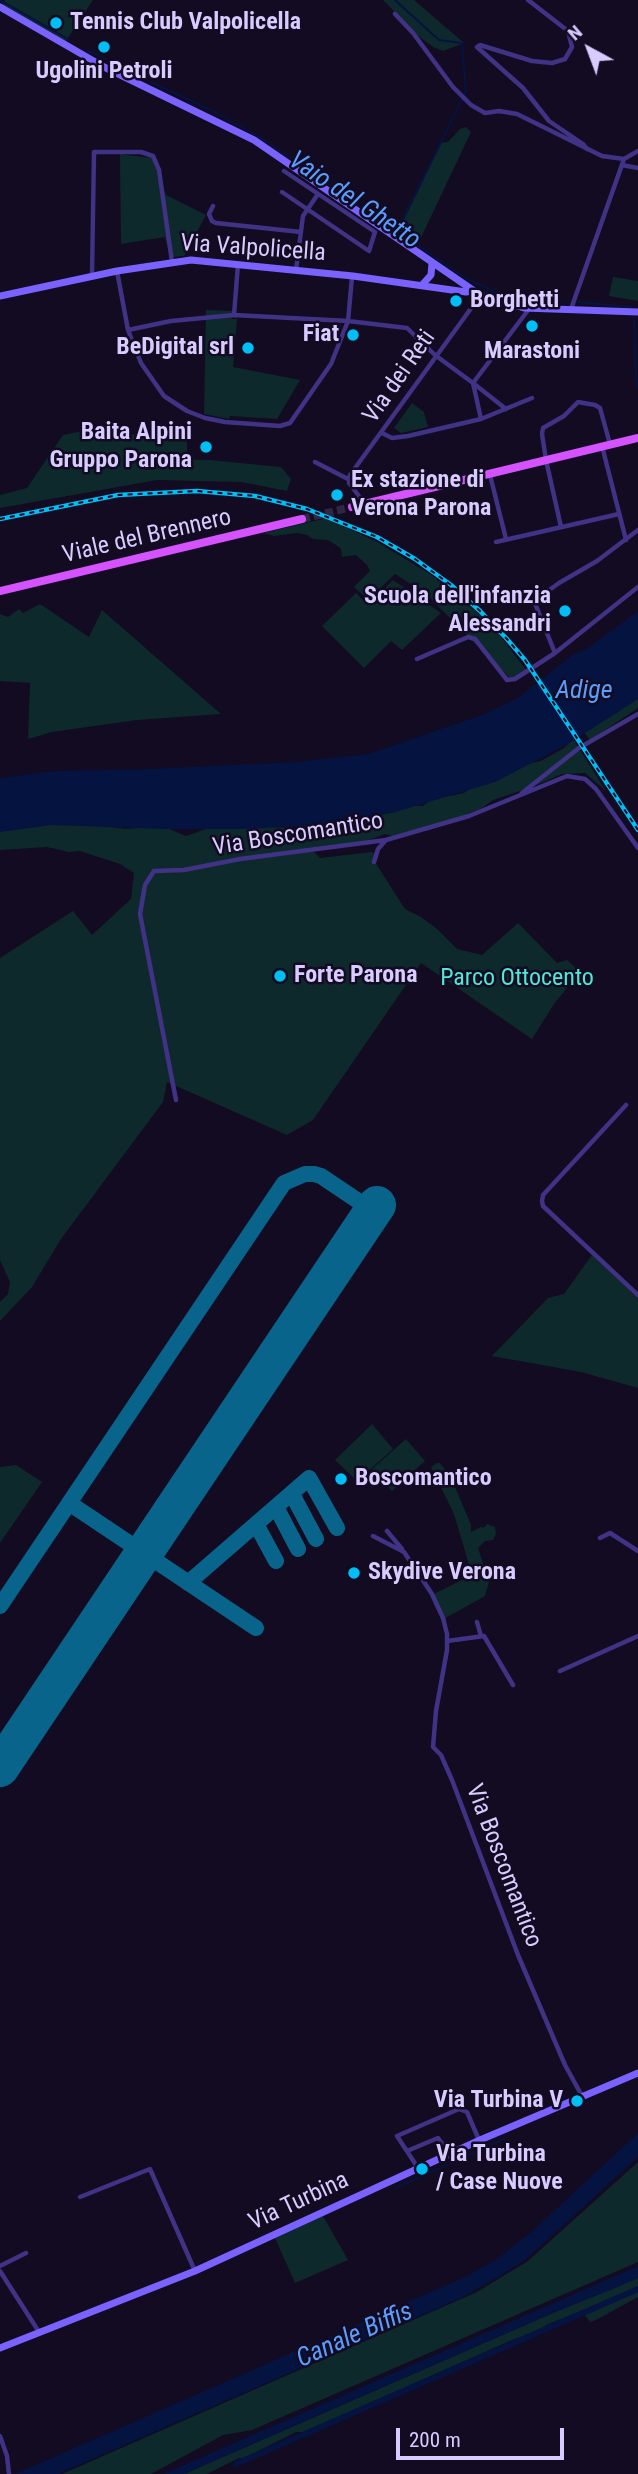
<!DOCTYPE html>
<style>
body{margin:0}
#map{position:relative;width:638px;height:2474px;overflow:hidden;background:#120b21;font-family:"Roboto Condensed",sans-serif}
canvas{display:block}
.north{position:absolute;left:554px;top:14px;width:70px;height:70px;-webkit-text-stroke:5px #120b21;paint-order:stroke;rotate:319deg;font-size:19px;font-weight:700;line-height:28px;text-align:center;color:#d8cbff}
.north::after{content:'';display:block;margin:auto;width:24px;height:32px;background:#d8cbff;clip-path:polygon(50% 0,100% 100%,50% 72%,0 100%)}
.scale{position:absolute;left:396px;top:2428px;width:168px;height:32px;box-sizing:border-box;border:4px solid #d8cbff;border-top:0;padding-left:9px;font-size:21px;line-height:24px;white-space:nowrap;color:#d8cbff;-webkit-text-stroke:5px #120b21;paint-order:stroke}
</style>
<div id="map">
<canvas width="638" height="2474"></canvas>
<div class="north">N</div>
<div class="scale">200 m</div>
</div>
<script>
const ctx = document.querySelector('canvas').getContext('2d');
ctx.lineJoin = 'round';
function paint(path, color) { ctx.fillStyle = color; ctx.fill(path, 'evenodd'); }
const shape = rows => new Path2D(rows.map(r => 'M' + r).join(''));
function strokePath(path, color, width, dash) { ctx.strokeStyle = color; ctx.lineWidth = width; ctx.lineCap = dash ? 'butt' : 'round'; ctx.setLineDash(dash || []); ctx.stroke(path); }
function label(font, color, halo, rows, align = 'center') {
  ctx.font = font + ' "Roboto Condensed",sans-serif'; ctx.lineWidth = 5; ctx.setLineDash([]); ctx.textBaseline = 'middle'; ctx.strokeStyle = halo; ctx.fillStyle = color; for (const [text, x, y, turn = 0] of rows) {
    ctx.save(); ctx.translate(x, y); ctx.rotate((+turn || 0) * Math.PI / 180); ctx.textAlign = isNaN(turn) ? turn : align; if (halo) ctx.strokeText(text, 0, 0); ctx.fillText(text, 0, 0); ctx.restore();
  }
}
const green = shape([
 [5,0,93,0,66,41,2,5],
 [383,0,414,0,464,43,443,51,433,47,417,35],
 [466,127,471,132,417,246,391,227,400,223,440,143,448,142,460,129],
 [120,154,152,158,166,195,206,215,184,256,170,257,165,237,121,244],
 [613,277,638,281,638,301,609,296],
 [206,310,232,311,232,319,237,319,233,367,300,380,277,419,230,416,229,419,204,414],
 [412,403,424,412,428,427,401,433,394,428],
 [113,425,118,441,118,438,173,426,187,433,187,457,177,455,160,459,210,460,281,467,291,479,287,491,241,482,157,480,0,508,0,495,27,488,63,435],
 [327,518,379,543,430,574,491,624,527,671,512,680,426,594,395,574,368,600,354,587,370,571,367,565,356,555,342,557,341,549,336,545,328,540,313,539,307,535,297,533,274,536,263,533],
 [393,580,441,613,402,650,391,641,364,668,322,626,356,593,368,605],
 [40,604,89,637,102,610,221,714,137,720,52,732,28,739,30,683,0,681,0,614,8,617,19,609,23,613],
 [638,697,638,708,590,740,583,731,613,715],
 [573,739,606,791,585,773,562,774,532,787,493,800,482,808,460,817,395,837,385,834,366,841,310,848,320,858,372,852,378,857,375,862,405,909,421,917,437,929,457,949,482,955,518,923,557,963,567,960,580,972,554,1004,532,1039,421,963,313,1120,287,1135,167,1082,163,1102,61,1239,32,1287,0,1321,0,1302,8,1294,10,1282,0,1260,0,958,73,911,92,935,131,899,134,873,120,864,80,851,69,852,47,847,0,850,0,828,27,823,104,826,125,829,162,826,186,836,223,823,237,829,245,826,272,827,290,828,295,831,300,830,301,822,411,805,423,806,433,797,446,792,450,796,464,793,479,782,520,765,541,761,564,748],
 [592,1255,638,1298,638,1388,581,1372,492,1356,548,1298,564,1294],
 [372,1424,393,1449,357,1481,335,1460],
 [406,1439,425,1461,392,1491,372,1469],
 [437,1463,440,1463,450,1475,471,1525,471,1532,481,1527,484,1528,487,1524,495,1527,496,1534,493,1540,485,1541,478,1548,489,1582,485,1596,442,1620,430,1596,472,1575,454,1514,431,1467],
 [16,1465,42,1482,0,1543,0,1467],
 [638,2162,638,2262,252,2430,223,2435,151,2474,62,2474,477,2292,528,2261],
 [323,2216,348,2260,295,2283,275,2238],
 [638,2278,638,2297,596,2320,590,2322,585,2315,596,2310,598,2306,593,2306,546,2325,542,2333,538,2333,536,2337,520,2337,512,2340,304,2432,296,2432,244,2458,239,2458,207,2474,184,2474,555,2312]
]);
const water = shape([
 [638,611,638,699,568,744,495,782,392,813,316,825,247,829,164,829,52,825,0,832,0,778,55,771,148,769,296,762,368,754,482,715,519,697,571,656,588,648],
 [638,2133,638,2157,525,2260,498,2277,461,2298,58,2474,15,2474,467,2276,498,2258,529,2234],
 [638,2266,638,2278,613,2289,555,2312,184,2474,163,2474]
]);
const stream = shape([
 [0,0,68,39],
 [395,0,439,40,462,43,466,91,398,230],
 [87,50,110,61],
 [123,68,143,78],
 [151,82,213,111,261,138,467,279,504,296,562,301],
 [578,302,632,307],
 [634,317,636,378,638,388],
 [396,2188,504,2139]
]);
const canal = shape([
 [236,2464,638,2289]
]);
const taxiway = shape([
 [292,1494,316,1539],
 [69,1503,256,1628],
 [276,1507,298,1549],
 [256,1524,276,1561],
 [188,1583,309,1478,337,1528],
 [0,1606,284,1183,305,1174,314,1174,321,1176,373,1211]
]);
const runway = shape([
 [0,1768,377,1205]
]);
const primaryTunnel = shape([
 [302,519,352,507]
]);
const street = shape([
 [528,0,568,31,572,47,565,59,552,63,532,61,480,45,477,47,523,88,549,121,583,144,587,149],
 [395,14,413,33,453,87,471,105,485,113,499,111,517,114,602,156,624,159],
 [622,165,638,168],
 [282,192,369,251,375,232,284,171],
 [213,206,209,214,212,221,216,223,301,232],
 [296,270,303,216,318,194],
 [117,271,128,330,141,363,164,396,187,411,205,418,225,422,280,426,290,423,331,364,348,321,352,277],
 [92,276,94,152,141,152,153,156,159,170,172,262],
 [571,309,624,159,638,151],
 [234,315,238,264],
 [128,330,171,321,234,315,348,321,407,328,435,355,473,383,481,419],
 [506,409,473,383,529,309],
 [382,433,392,438,408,436,481,419,532,398],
 [602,446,626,540],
 [315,462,348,479],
 [490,475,506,539],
 [365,504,349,483,350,475,480,296],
 [561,527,546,460,542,434,543,428,564,416,578,402,595,405,600,408,610,444],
 [496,542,619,514],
 [555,653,534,601,559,583,597,561,638,530],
 [417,659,468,637,475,639,507,680,515,679,555,653,638,587],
 [522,793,579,748,638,714],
 [374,862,378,849,386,840],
 [176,1100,140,914,145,885,154,871,184,870,240,859,386,840,469,816,567,776,585,779,596,789,638,848],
 [626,1105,543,1195,542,1201,543,1206,638,1295],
 [387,1531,402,1549],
 [373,1536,404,1552,432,1594,443,1618,447,1634,447,1650,436,1711,433,1747,441,1755,452,1780,518,1955,565,2065,582,2096],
 [600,1538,610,1533,638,1551],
 [477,1622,481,1636],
 [447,1641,484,1636,513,1685],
 [560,1671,638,1636],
 [407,2151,438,2138,450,2154],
 [418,2168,397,2136,459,2109,467,2112,479,2140],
 [80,2197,150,2169,195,2271],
 [0,2266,26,2253],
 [0,2271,39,2332],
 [0,2436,7,2456,9,2474]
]);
const secondary = shape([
 [0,7,104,67,254,140,480,295,524,308,638,312],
 [422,285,431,275,432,263],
 [0,296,117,271,191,260,353,276,466,292,472,291],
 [0,2348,195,2271,480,2140,638,2073]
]);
const primary = shape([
 [352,507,638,438],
 [0,591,302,519]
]);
const rail = shape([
 [0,519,118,495,197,491,255,496,307,509,377,537,415,559,451,585,480,611,506,638,525,660,638,830]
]);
const markers = [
 [56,23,7,"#00bef6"],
 [104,47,7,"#00bef6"],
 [456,301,7,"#00bef6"],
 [532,326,7,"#00bef6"],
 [353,335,7,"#00bef6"],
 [248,348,7,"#00bef6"],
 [206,447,7,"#00bef6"],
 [337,495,7,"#00bef6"],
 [565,611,7,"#00bef6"],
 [280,976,7,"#00bef6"],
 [341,1479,7,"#00bef6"],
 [354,1573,7,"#00bef6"],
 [577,2101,7,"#00bef6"],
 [422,2169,7,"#00bef6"]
];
const poiNames = [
 ["Tennis Club Valpolicella",70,23],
 ["Ugolini Petroli",104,72,"center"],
 ["Borghetti",470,301],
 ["Fiat",339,335,"right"],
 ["BeDigital srl",234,348,"right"],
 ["Marastoni",532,352,"center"],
 ["Baita Alpini",192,433,"right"],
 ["Gruppo Parona",192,461,"right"],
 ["Ex stazione di",351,481],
 ["Verona Parona",351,509],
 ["Scuola dell'infanzia",551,597,"right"],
 ["Alessandri",551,625,"right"],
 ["Forte Parona",294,976],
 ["Boscomantico",355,1479],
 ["Skydive Verona",368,1573],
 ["Via Turbina V",563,2101,"right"],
 ["Via Turbina",436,2155],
 ["/ Case Nuove",436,2183]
];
const streetNames = [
 ["Via Valpolicella",253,249,4],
 ["Via dei Reti",400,377,-55],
 ["Viale del Brennero",147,537,-13],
 ["Via Boscomantico",298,835,-9],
 ["Via Boscomantico",503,1866,69],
 ["Via Turbina",299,2202,-25]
];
const parkNames = [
 ["Parco Ottocento",517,979]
];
const waterNames = [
 ["Vaio del Ghetto",354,201,34],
 ["Adige",584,691],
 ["Canale Biffis",355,2336,-24]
];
paint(green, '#0e292c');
paint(water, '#051340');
strokePath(stream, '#051340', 2);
strokePath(canal, '#051340', 6);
strokePath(taxiway, '#09648c', 16);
strokePath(runway, '#09648c', 38);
strokePath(primaryTunnel, '#302842', 8, [8, 4]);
strokePath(street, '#403284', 4.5);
strokePath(secondary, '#7a62ff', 7);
strokePath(primary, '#d552ff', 8);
strokePath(rail, '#00bef6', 4.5);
strokePath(rail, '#120b21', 2, [5]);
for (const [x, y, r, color] of markers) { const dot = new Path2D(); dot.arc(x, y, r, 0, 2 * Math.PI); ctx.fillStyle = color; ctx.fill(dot); strokePath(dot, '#120b21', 2.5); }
label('bold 24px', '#d8cbff', '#120b21', poiNames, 'left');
label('24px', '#d8cbff', '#120b21', streetNames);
label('24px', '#4ee8d6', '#120b21', parkNames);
label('italic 26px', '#599dff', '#120b21', waterNames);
</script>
